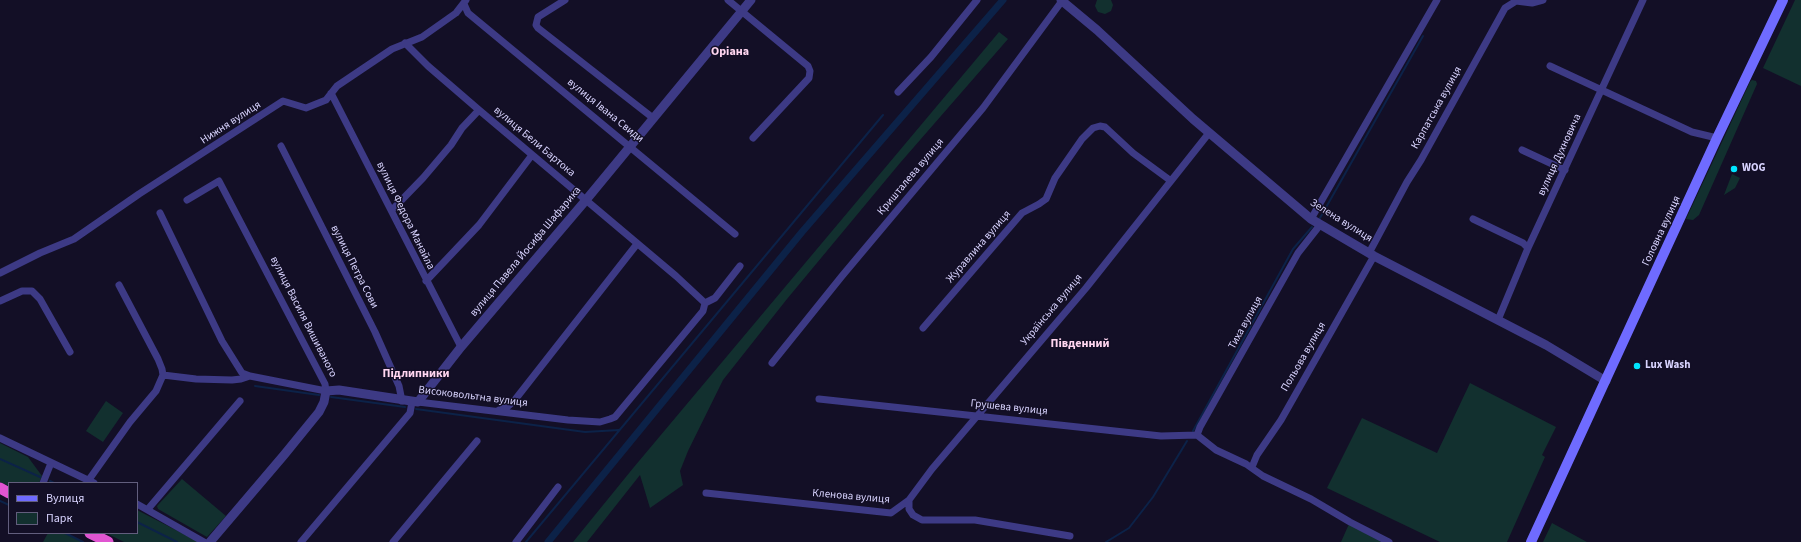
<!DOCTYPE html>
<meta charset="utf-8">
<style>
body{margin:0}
#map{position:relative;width:1801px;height:542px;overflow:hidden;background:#130f26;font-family:"Source Sans 3",sans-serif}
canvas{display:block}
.legend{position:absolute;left:8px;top:482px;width:130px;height:52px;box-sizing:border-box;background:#130f26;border:1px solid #625e7d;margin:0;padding:5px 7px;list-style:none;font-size:12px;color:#d9d4ff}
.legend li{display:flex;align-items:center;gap:8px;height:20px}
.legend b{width:20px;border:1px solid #625e7d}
</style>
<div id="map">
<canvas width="1801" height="542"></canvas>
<ul class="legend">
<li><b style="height:5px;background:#6f6bff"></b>Вулиця</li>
<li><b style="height:11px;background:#12302f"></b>Парк</li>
</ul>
</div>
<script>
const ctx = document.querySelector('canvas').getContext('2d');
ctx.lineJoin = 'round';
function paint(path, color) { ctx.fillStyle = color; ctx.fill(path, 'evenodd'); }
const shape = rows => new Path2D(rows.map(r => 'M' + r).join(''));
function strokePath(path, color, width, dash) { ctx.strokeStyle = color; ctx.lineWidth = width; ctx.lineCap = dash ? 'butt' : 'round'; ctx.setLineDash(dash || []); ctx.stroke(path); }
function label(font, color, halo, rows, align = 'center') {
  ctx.font = font + ' "Source Sans 3",sans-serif'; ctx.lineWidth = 3; ctx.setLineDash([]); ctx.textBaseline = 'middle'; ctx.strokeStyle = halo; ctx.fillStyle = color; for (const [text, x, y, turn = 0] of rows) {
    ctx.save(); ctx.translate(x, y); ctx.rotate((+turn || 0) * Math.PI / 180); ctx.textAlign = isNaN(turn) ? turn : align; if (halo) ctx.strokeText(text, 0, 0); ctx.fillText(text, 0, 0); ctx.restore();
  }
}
const green = shape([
 [1097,0,1111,0,1113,5,1111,11,1105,14,1098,12,1095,6],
 [1795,0,1801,0,1801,86,1763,68],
 [999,32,1008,39,900,163,787,299,723,380,688,451,680,471,683,485,650,508,640,475,587,542,573,542,634,467],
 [1752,80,1756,81,1757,84,1699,215,1693,220,1686,219,1750,82],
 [1732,174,1740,178,1735,188,1724,195],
 [1470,383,1556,427,1542,455,1545,457,1507,542,1440,542,1327,488,1362,418,1437,453],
 [106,401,123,413,103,442,86,431],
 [0,443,28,457,42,476,39,483,9,483,9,486,0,482],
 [182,479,226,516,207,537,158,509,157,506],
 [137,510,197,541,198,542,124,542,106,533,137,533],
 [1552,523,1587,542,1543,542],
 [1349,524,1384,542,1341,542],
 [48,533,65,533,83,542,43,542]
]);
const stream = shape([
 [1320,218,1423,36],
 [255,386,319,395],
 [331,397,405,407],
 [416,409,585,432,619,430],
 [1193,431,1293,249,1312,227],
 [0,459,40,477],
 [50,481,54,483],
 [0,501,9,505],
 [137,522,177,542],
 [65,533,83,542],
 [526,542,883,115],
 [1106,542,1129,528,1153,497,1187,441]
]);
const canal = shape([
 [548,542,802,232,1003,0]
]);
const minor = shape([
 [565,0,538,17,536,25,538,28,653,118],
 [728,0,808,66,810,71,809,78,753,138],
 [464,4,468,13,735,234],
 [405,43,428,66,479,110,676,276,705,303],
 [1550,66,1692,132,1717,138],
 [898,92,931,57,977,0],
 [331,93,461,347],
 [281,146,375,332,399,386,402,401],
 [1522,150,1565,170],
 [392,210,423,178,451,145,462,128,479,110],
 [160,213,222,341,242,373,250,376],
 [1311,219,1437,0],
 [1473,219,1523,243,1528,248],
 [1369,253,1407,182,1421,160,1505,8,1516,1,1532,3,1543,0],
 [0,273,40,253,74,239,139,194,283,101,306,108,326,100,337,86,392,49,422,37,456,13,466,0],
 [426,281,479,225,532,155],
 [0,301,22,291,32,291,40,299,70,352],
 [1498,320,1528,248,1643,0],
 [923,328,1022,213,1039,204,1046,199,1055,178,1082,139,1093,128,1100,126,1105,127,1133,153,1171,181],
 [772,363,842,276,983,108,1062,1],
 [163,375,196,379,232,380,241,379,250,376,326,391,325,384,219,181,187,200],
 [819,399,1161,436,1197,435],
 [418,402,568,420,600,422,610,419,615,417,703,311,705,303,715,298,740,266],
 [499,410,507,407,514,401,637,244],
 [1197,435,1200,427,1298,253,1320,225],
 [1197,435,1216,450,1246,464,1263,476,1311,499,1350,522,1389,542],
 [0,438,94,483],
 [1252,467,1257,455,1281,420,1374,256],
 [88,481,130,422,156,391,163,375,162,369,158,359,119,285],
 [43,483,51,463],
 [706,493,891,513,909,500,909,509,913,515,922,520,975,520,1070,536],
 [909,500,932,469,1086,288,1209,133],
 [137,504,204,542],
 [148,509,240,401],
 [301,542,410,413,412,402],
 [393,542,477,441],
 [516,542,558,487]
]);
const tertiary = shape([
 [1061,0,1097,30,1193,119,1311,219,1374,256,1546,345,1606,381],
 [210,542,284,455,319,412,324,402,326,391,339,390,418,402,461,347,586,200,751,0]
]);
const secondary = shape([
 [1531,542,1717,138,1783,0]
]);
const trunk = shape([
 [0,488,9,493],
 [90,533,108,542]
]);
const markers = [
 [1734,169,4,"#00e5ff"],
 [1637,366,4,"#00e5ff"]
];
const streetNames = [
 ["Карпатська вулиця",1437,108,-61],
 ["вулиця Івана Свиди",605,111,39],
 ["Нижня вулиця",231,123,-33],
 ["вулиця Бели Бартока",534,142,40],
 ["вулиця Духновича",1560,155,-65],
 ["Кришталева вулиця",911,177,-50],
 ["вулиця Федора Манайла",405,216,64],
 ["Зелена вулиця",1341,221,32],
 ["Головна вулиця",1662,231,-65],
 ["Журавлина вулиця",979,247,-49],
 ["вулиця Павела Йосифа Шафарика",526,252,-50],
 ["вулиця Петра Сови",354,267,63],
 ["Українська вулиця",1052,310,-50],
 ["вулиця Василя Вишиваного",303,317,63],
 ["Тиха вулиця",1246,323,-61],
 ["Польова вулиця",1304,357,-60],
 ["Високовольтна вулиця",473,397,7],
 ["Грушева вулиця",1009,408,6],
 ["Кленова вулиця",851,497,5]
];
const poiNames = [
 ["WOG",1742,169],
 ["Lux Wash",1645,366]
];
const neighbourhoodNames = [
 ["Оріана",730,52],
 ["Південний",1080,344],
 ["Підлипники",416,374]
];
paint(green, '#12302f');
strokePath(stream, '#0c2248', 2);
strokePath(canal, '#0c2248', 7);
strokePath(minor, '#3d3a85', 7);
strokePath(tertiary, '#3d3a85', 9);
strokePath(secondary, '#6f6bff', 10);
strokePath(trunk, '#e055d1', 11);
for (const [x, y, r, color] of markers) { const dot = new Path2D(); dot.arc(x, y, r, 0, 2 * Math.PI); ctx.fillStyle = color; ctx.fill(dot); strokePath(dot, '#130f26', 1.5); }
label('11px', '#d9d4ff', '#130f26', streetNames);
label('bold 11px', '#d9d4ff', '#130f26', poiNames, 'left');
label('bold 12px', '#ffd6f0', '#130f26', neighbourhoodNames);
</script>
